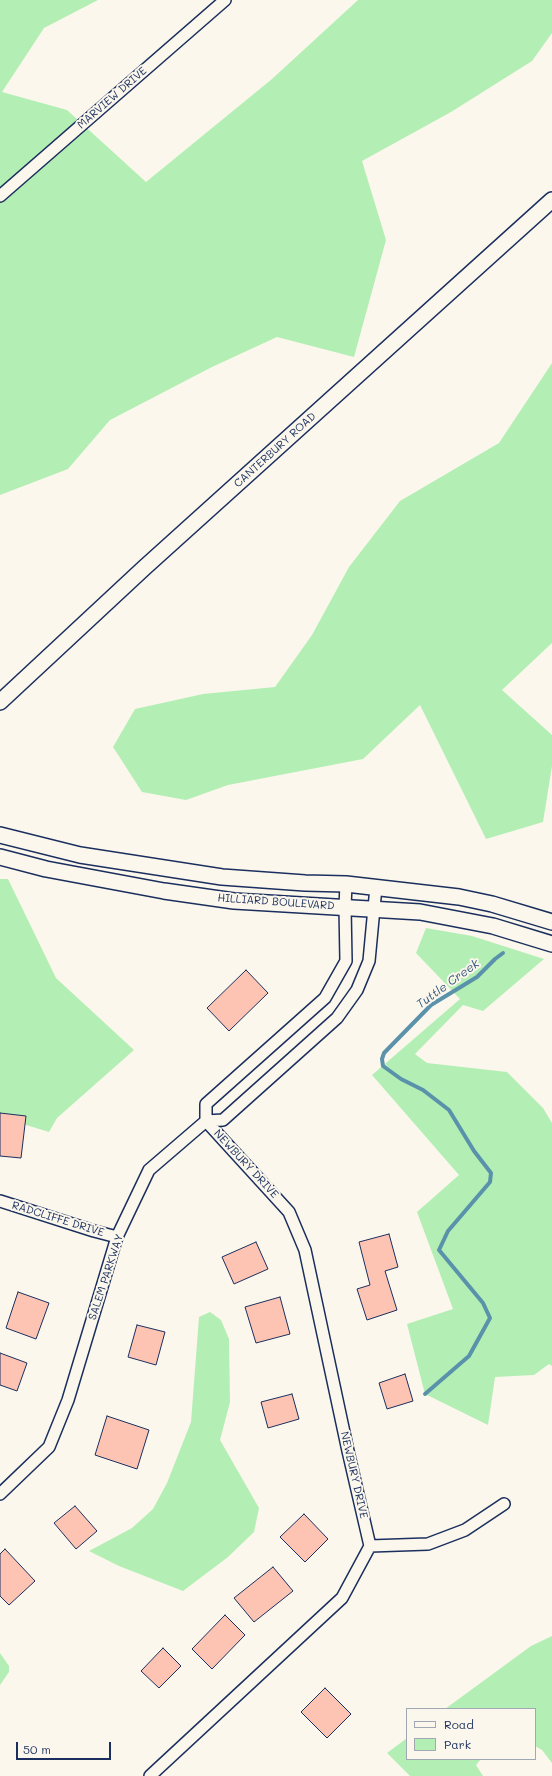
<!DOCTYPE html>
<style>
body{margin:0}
#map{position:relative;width:552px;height:1776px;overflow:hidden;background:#fbf7ec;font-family:Mali,sans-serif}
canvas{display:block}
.legend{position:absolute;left:406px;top:1708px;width:130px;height:52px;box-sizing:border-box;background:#fbf7ec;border:1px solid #a1a7b3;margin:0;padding:5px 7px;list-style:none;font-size:12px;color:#1b2f5e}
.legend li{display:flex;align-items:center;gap:8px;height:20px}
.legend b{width:20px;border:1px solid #a1a7b3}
.scale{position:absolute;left:16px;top:1742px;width:95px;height:18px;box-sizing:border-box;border:2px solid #1b2f5e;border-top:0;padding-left:5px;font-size:12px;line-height:14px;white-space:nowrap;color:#1b2f5e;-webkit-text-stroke:3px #fbf7ec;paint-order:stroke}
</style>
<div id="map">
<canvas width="552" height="1776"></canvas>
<ul class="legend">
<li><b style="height:5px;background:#fbf7ec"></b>Road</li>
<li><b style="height:11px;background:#b3efb4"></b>Park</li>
</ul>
<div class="scale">50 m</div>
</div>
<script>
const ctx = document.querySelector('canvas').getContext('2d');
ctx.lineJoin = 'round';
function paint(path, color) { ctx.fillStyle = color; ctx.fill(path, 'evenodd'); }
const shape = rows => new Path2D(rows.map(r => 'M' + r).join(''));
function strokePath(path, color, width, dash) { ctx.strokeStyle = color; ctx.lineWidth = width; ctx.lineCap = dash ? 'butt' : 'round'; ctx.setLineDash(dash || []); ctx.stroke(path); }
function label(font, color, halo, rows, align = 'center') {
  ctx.font = font + ' Mali,sans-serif'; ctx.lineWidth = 4; ctx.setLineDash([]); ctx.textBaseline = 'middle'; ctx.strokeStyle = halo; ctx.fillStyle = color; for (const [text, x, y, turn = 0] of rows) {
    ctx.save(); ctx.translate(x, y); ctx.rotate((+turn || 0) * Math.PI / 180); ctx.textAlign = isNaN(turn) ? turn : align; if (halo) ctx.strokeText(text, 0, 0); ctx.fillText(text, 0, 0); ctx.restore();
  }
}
const green = shape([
 [0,0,98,0,44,28,2,92,67,110,146,182,272,79,358,0,552,0,552,33,532,61,451,112,362,161,386,240,354,357,277,337,212,367,110,420,68,469,0,495],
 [552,363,552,643,502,690,552,735,552,766,543,822,486,839,420,705,363,759,228,785,186,800,142,792,113,747,135,709,203,694,275,687,312,635,349,567,400,501,499,443],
 [0,879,8,879,56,978,134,1050,57,1118,49,1132,0,1117],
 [426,928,472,936,544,959,483,1011,463,1005,415,1054,427,1063,507,1072,543,1108,552,1123,552,1366,549,1364,534,1375,495,1377,488,1425,425,1394,407,1324,453,1309,417,1212,459,1175,372,1075,460,999,416,953],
 [210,1312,221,1320,229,1339,230,1402,220,1440,259,1508,254,1532,228,1557,183,1591,119,1566,89,1551,132,1528,153,1509,167,1483,191,1422,199,1317],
 [552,1636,552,1763,542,1750,535,1746,535,1709,445,1709,531,1646],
 [0,1653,9,1666,9,1672,0,1685],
 [407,1738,407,1759,481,1759,476,1765,483,1776,410,1776,387,1753]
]);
const stream = shape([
 [425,1394,469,1356,490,1318,483,1303,439,1250,448,1231,490,1182,491,1173,474,1151,449,1110,423,1090,401,1079,383,1066,382,1059,384,1053,431,1005,477,977,495,959,503,953]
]);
const building = shape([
 [246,970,268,993,229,1031,207,1008,246,970],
 [0,1113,26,1116,21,1158,0,1156,0,1113],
 [389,1234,398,1267,385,1271,397,1310,367,1320,357,1289,370,1285,359,1242,389,1234],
 [256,1242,268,1269,234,1284,222,1257,256,1242],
 [18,1292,49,1303,36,1339,6,1328,18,1292],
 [280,1297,290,1334,256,1343,245,1307,280,1297],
 [137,1325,165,1332,156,1365,128,1357,137,1325],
 [0,1353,27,1363,17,1391,0,1385,0,1353],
 [405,1374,413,1401,387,1409,379,1383,405,1374],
 [292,1394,299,1419,268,1428,261,1402,292,1394],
 [107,1416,149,1430,137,1469,95,1455,107,1416],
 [75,1506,97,1531,76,1549,54,1523,75,1506],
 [304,1514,328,1539,305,1562,280,1537,304,1514],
 [5,1549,35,1581,9,1605,0,1596,0,1554,5,1549],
 [273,1567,293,1591,254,1622,234,1598,273,1567],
 [225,1615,245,1635,212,1669,192,1649,225,1615],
 [163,1648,181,1666,159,1688,141,1671,163,1648],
 [325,1688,351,1714,327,1738,301,1712,325,1688]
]);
const street = shape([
 [0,196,225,0],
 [206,1121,223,1120,337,1018,357,990,369,961,376,887],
 [206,1121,206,1104,325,998,346,961,345,907,346,884],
 [0,1201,94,1231,117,1237],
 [0,1494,49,1447,68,1400,117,1237,149,1170,206,1121],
 [370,1546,428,1544,465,1530,504,1504],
 [150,1776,342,1598,370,1546,348,1451,305,1250,289,1212,206,1121]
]);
const secondary = shape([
 [0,702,144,568,552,200],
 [0,835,80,855,222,877,305,883,346,884,459,897,492,904,552,922],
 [0,857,46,869,164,891,234,901,420,912,493,926,552,944]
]);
const streetNames = [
 ["MARVIEW DRIVE",112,98,-41],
 ["CANTERBURY ROAD",275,450,-42],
 ["HILLIARD BOULEVARD",276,902,4],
 ["NEWBURY DRIVE",246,1164,47],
 ["RADCLIFFE DRIVE",58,1219,17],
 ["SALEM PARKWAY",106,1277,-72],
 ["NEWBURY DRIVE",354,1475,77]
];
const waterNames = [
 ["Tuttle Creek",448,984,-36]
];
paint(green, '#b3efb4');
strokePath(stream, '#5a92ab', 4);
paint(building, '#fdc4b3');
strokePath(building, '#1b2f5e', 1);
strokePath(street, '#1b2f5e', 14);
strokePath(secondary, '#1b2f5e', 18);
strokePath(street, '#fbf7ec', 11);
strokePath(secondary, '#fbf7ec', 15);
label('11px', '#1b2f5e', '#fbf7ec', streetNames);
label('italic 12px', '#35587e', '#fbf7ec', waterNames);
</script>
